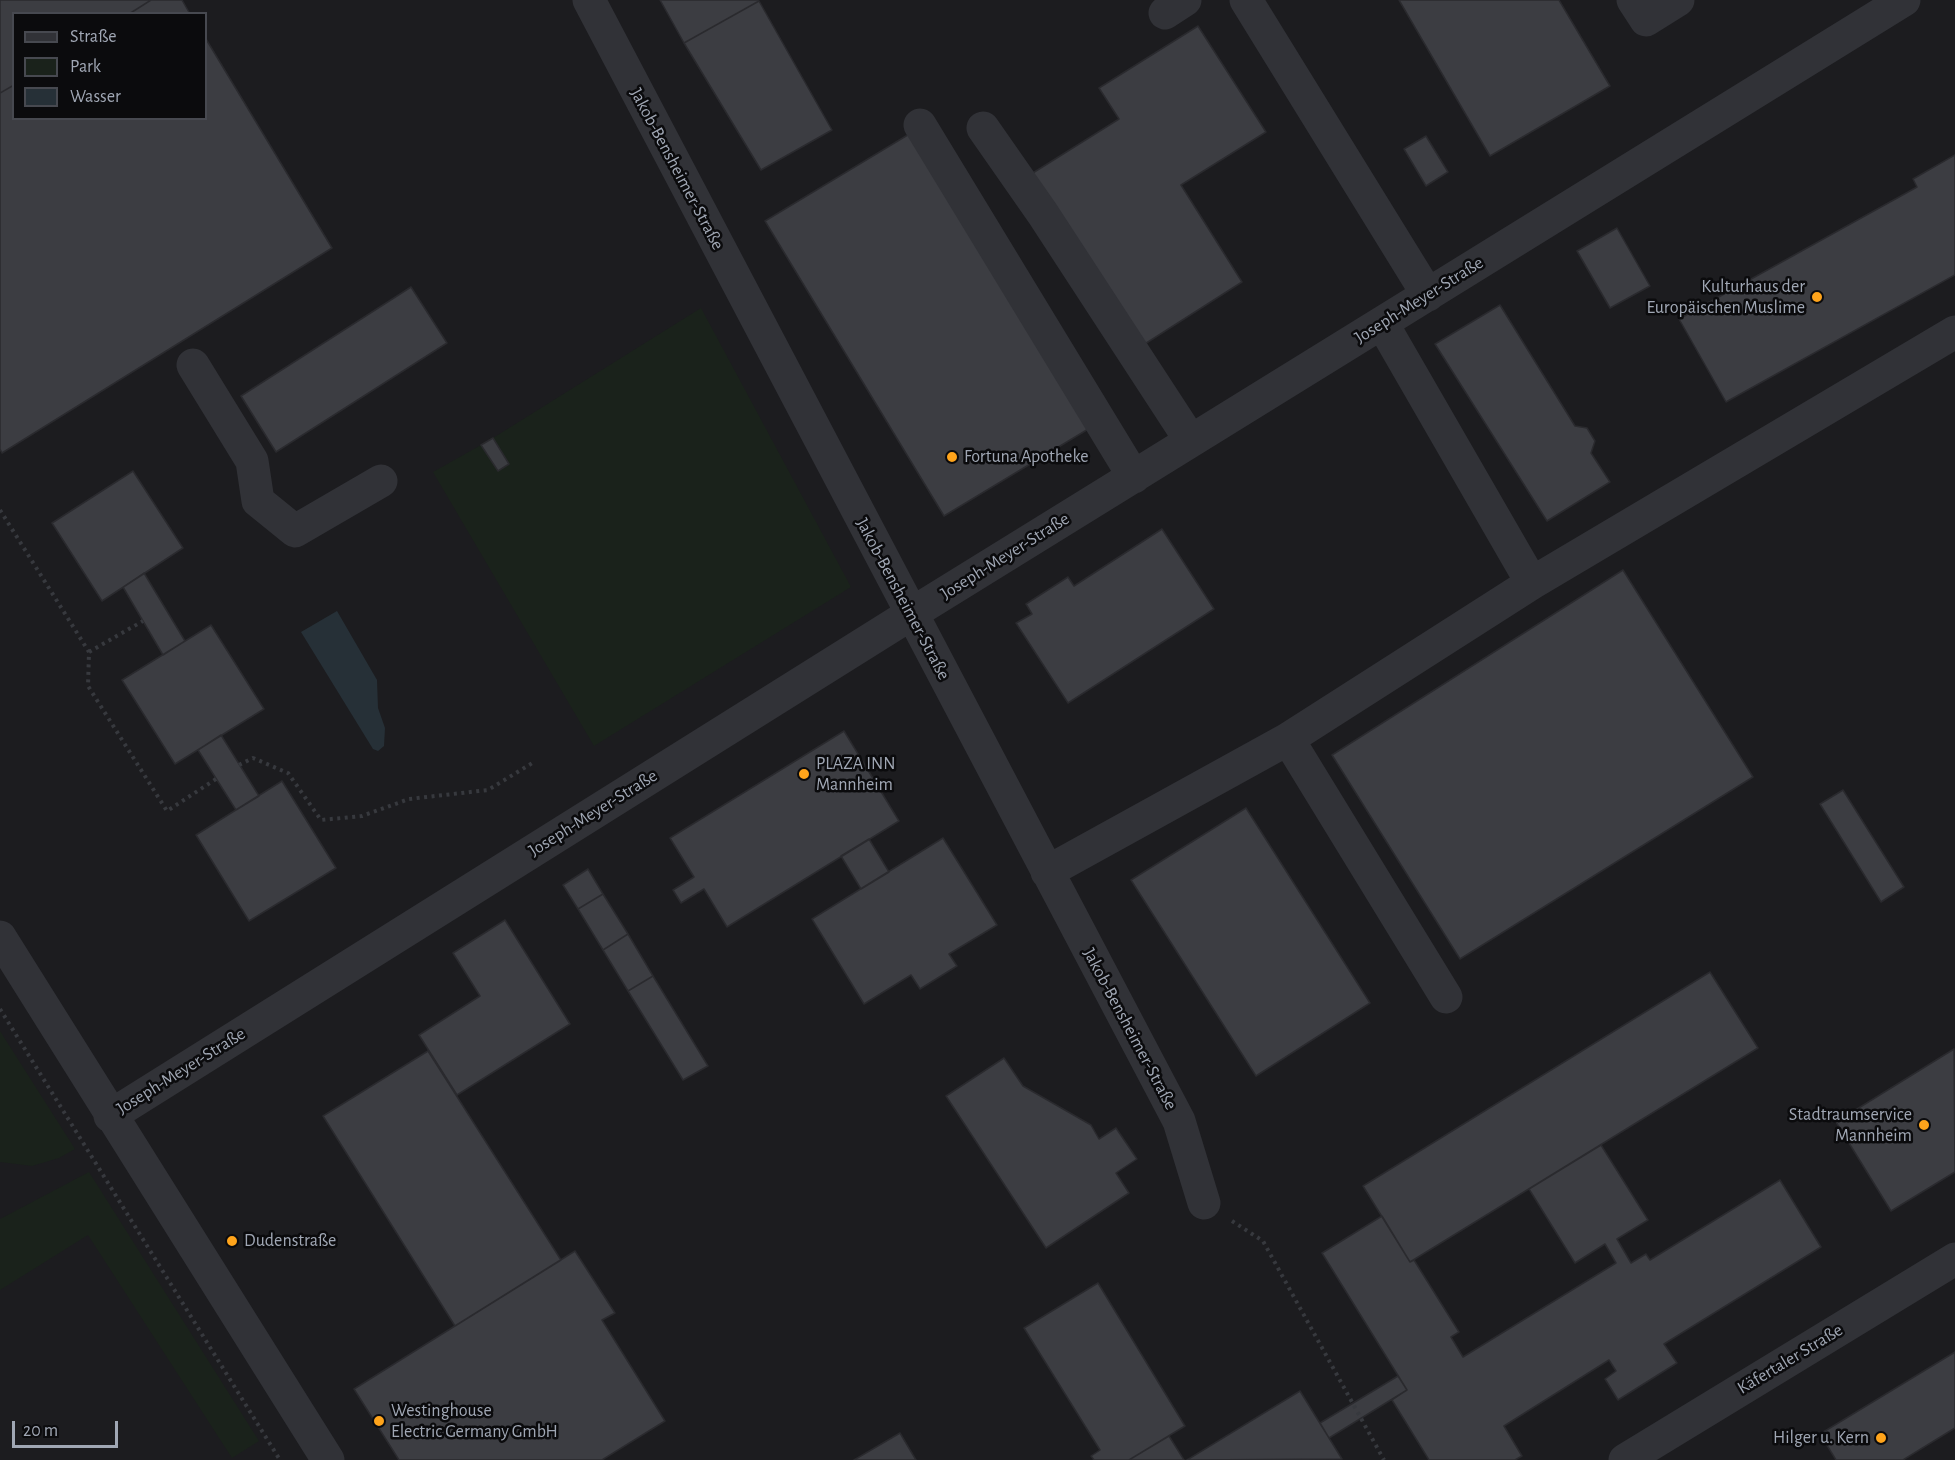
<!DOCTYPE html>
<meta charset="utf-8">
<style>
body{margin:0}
#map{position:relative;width:1955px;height:1460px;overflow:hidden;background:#101012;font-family:"Alegreya Sans",sans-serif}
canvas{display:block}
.legend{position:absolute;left:12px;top:12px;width:195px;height:108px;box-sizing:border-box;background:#0b0b0d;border:2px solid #474950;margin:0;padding:8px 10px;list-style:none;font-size:18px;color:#a0a7b4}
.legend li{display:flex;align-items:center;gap:12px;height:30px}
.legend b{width:30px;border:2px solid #474950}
.scale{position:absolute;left:12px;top:1421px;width:106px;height:27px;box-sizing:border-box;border:3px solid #a0a7b4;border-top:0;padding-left:8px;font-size:18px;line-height:21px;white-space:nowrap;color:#a0a7b4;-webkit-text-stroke:4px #0b0b0d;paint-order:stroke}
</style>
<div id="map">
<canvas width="1955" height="1460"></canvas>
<ul class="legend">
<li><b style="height:8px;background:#313237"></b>Straße</li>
<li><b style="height:16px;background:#1a221b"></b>Park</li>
<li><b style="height:16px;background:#263037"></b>Wasser</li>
</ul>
<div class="scale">20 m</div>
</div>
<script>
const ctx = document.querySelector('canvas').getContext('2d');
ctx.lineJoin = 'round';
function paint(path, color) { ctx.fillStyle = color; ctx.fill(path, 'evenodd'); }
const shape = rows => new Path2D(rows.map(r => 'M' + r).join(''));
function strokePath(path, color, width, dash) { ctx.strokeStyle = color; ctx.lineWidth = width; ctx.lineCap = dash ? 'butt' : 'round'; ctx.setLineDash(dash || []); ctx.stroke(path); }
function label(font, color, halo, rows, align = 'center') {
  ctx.font = font + ' "Alegreya Sans",sans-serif'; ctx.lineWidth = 5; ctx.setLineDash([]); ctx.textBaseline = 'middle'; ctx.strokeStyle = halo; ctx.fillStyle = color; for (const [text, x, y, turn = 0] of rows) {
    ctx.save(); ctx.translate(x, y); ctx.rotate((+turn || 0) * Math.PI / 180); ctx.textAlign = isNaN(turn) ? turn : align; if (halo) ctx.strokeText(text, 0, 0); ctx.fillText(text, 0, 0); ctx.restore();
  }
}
const built = shape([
 [0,0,1955,0,1955,1460,0,1460],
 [14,14,206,14,206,118,14,118]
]);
const green = shape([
 [701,308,851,587,594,746,433,472,481,445,498,471,509,464,493,438],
 [0,1031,75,1149,59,1158,32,1166,0,1162],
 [89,1172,259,1441,232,1458,88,1235,0,1290,0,1219]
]);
const water = shape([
 [337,611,377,680,378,708,385,728,384,746,378,751,373,749,301,632]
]);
const building = shape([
 [0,0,151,0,129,14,14,14,14,85,0,93,0,0],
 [151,0,182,0,190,14,129,14,151,0],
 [660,0,758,0,759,1,684,43,660,0],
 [1399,0,1559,0,1610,86,1490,156,1399,0],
 [759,1,832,130,761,170,684,43,759,1],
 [1198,26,1266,132,1181,185,1242,282,1137,349,1028,176,1119,119,1099,88,1198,26],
 [206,39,332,248,2,453,0,449,0,93,14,85,14,118,206,118,206,39],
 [911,133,1090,428,944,516,765,221,911,133],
 [1426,136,1448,172,1426,186,1404,149,1426,136],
 [1955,155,1955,275,1726,402,1679,319,1917,187,1913,179,1955,155],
 [1617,228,1650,286,1610,308,1577,251,1617,228],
 [411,287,447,343,276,452,241,396,411,287],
 [1500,305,1575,426,1587,428,1595,441,1591,453,1610,482,1547,521,1435,344,1500,305],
 [493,438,509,464,498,471,481,445,493,438],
 [133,471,183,548,102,601,52,523,133,471],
 [1162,529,1214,609,1068,703,1016,623,1032,614,1026,604,1068,577,1074,586,1162,529],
 [1623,570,1753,777,1460,959,1332,755,1623,570],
 [144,573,185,641,163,655,123,587,144,573],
 [211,625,264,709,175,764,122,680,211,625],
 [844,731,899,821,727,927,704,889,681,903,673,890,694,877,670,838,844,731],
 [221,735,259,796,236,810,198,750,221,735],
 [282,781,336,868,249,921,196,835,282,781],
 [1843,790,1904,887,1881,902,1820,804,1843,790],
 [1246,808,1370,1003,1256,1076,1131,880,1246,808],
 [943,838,997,925,949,954,957,966,920,989,911,975,864,1004,812,919,943,838],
 [869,839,889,872,861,889,841,856,869,839],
 [588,869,603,894,578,909,563,885,588,869],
 [603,894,628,934,603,950,578,909,603,894],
 [505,920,570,1024,457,1095,419,1035,480,996,453,953,505,920],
 [628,934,653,976,628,991,603,950,628,934],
 [1710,972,1758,1048,1410,1262,1363,1186,1710,972],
 [653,976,708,1066,683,1080,628,991,653,976],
 [1954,1049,1955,1172,1891,1211,1836,1122,1954,1049],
 [428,1051,561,1260,455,1326,323,1116,428,1051],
 [1004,1058,1023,1086,1091,1125,1099,1139,1116,1128,1137,1159,1116,1173,1129,1193,1046,1248,946,1096,1004,1058],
 [1601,1145,1648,1220,1617,1239,1631,1263,1646,1254,1650,1260,1780,1180,1821,1247,1664,1344,1677,1363,1618,1400,1605,1379,1616,1371,1609,1360,1504,1426,1522,1456,1515,1460,1429,1460,1392,1400,1407,1390,1322,1253,1382,1216,1410,1262,1414,1260,1459,1332,1451,1337,1463,1357,1616,1263,1605,1244,1575,1263,1529,1189,1601,1145],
 [575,1251,615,1313,602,1320,665,1421,602,1460,399,1460,354,1389,575,1251],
 [1098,1283,1185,1426,1129,1460,1094,1460,1091,1456,1100,1450,1024,1328,1098,1283],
 [1955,1352,1955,1428,1903,1460,1836,1460,1820,1434,1955,1352],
 [1398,1376,1407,1390,1329,1438,1320,1423,1398,1376],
 [1300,1391,1342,1459,1187,1460,1300,1391],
 [900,1433,916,1460,854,1460,900,1433],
 [1169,1436,1184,1460,1129,1460,1169,1436]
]);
const path = shape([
 [0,510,89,652,88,686,167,811,216,779],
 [89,652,143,621],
 [239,765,253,758,288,773,321,820,362,816,409,799,488,790,534,762],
 [0,1009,280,1460],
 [1232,1221,1263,1241,1384,1460]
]);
const minor = shape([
 [589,0,1179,1121,1204,1203],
 [1246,0,1428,295],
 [1633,0,1646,20,1678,0],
 [1165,13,1185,0],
 [920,125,1134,477],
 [983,128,1043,214,1191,441],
 [1382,323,1532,583,1955,332],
 [193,365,252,461,258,501,295,531,381,481],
 [1047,872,1288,739],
 [0,937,328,1460],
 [1446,997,1288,739,1532,583],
 [110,1116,911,614,1904,0],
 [1625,1460,1955,1259]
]);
const markers = [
 [1817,297,6,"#ffa41b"],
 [952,457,6,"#ffa41b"],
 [804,774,6,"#ffa41b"],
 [1924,1125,6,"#ffa41b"],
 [232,1241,6,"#ffa41b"],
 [379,1421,6,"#ffa41b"],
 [1881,1438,6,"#ffa41b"]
];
const streetNames = [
 ["Jakob-Bensheimer-Straße",677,169,62],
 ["Joseph-Meyer-Straße",1419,300,-32],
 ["Joseph-Meyer-Straße",1005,556,-32],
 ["Jakob-Bensheimer-Straße",903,599,62],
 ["Joseph-Meyer-Straße",593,813,-32],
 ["Jakob-Bensheimer-Straße",1130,1029,62],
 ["Joseph-Meyer-Straße",181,1071,-32],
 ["Käfertaler Straße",1790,1359,-31]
];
const poiNames = [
 ["Kulturhaus der",1805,287,"right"],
 ["Europäischen Muslime",1805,308,"right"],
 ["Fortuna Apotheke",964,457],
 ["PLAZA INN",816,764],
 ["Mannheim",816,785],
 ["Stadtraumservice",1912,1115,"right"],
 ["Mannheim",1912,1136,"right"],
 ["Dudenstraße",244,1241],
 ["Westinghouse",391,1411],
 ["Electric Germany GmbH",391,1432],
 ["Hilger u. Kern",1869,1438,"right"]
];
paint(built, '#1c1c1f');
paint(green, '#1a221b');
paint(water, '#263037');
paint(building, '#3c3d42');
strokePath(building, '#2a2a2e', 1.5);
strokePath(path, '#37393e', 4, [3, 4.5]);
strokePath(minor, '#313237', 33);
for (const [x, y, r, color] of markers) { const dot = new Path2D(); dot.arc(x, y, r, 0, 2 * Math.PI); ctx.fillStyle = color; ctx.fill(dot); strokePath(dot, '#0b0b0d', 2); }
label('18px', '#a0a7b4', '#0b0b0d', streetNames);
label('18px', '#a0a7b4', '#0b0b0d', poiNames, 'left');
</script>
